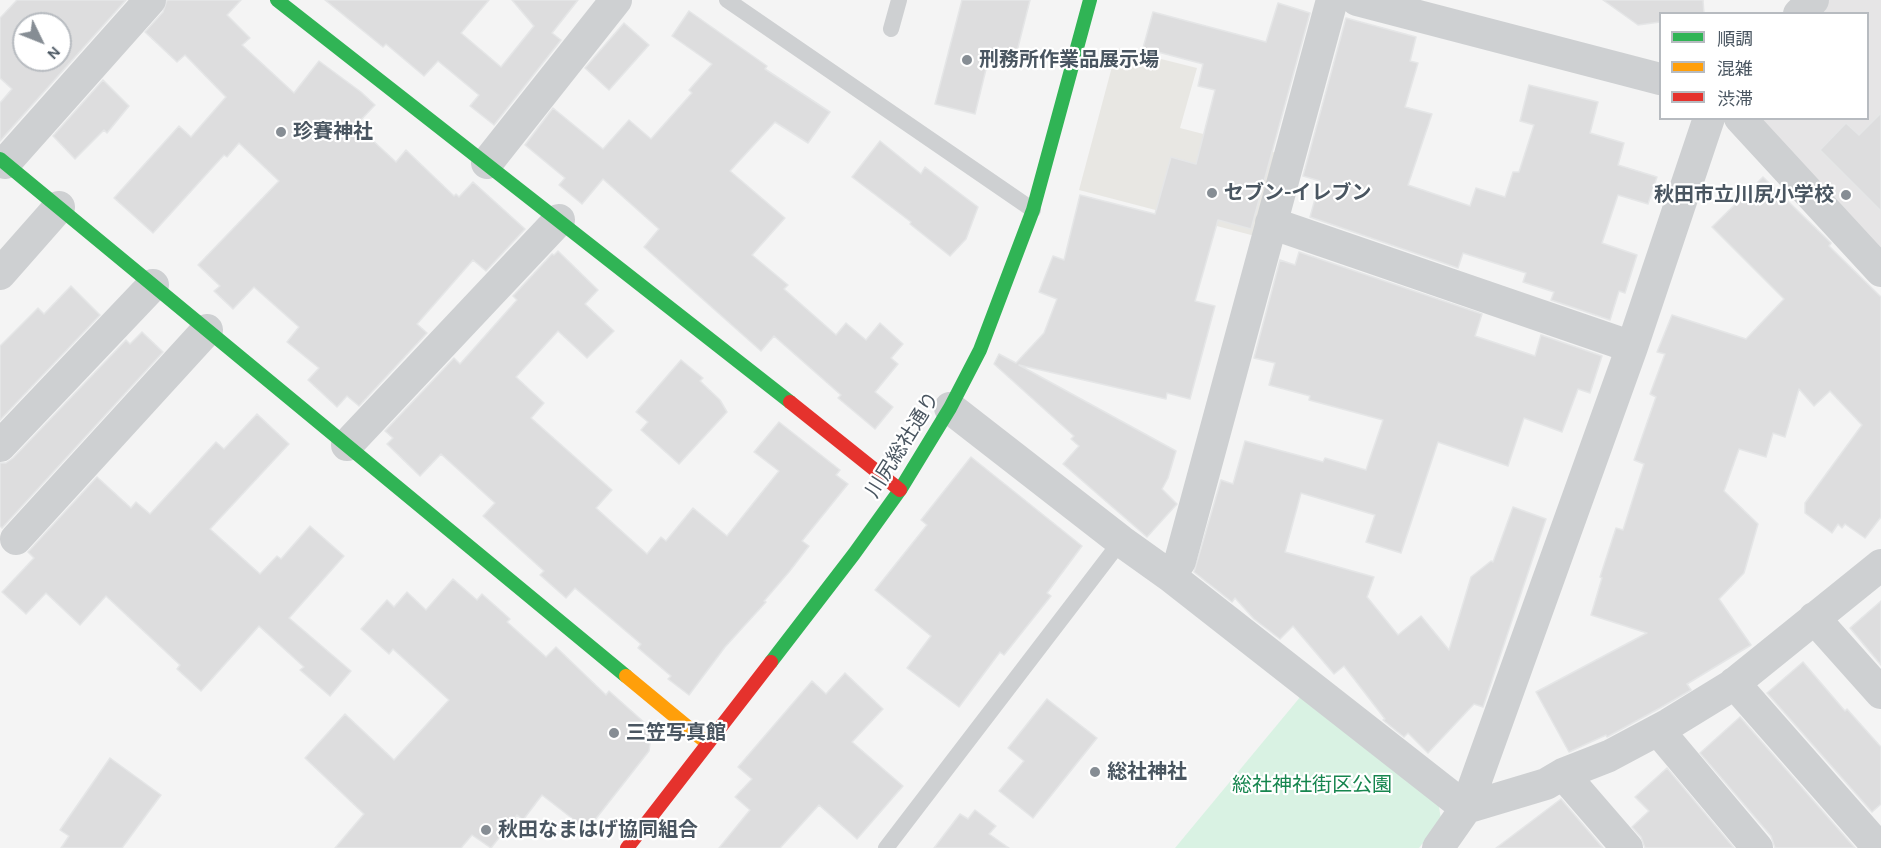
<!DOCTYPE html>
<meta charset="utf-8">
<style>
body{margin:0}
#map{position:relative;width:1881px;height:848px;overflow:hidden;background:#f4f4f4;font-family:Karla,"Noto Sans JP",sans-serif}
canvas{display:block}
.legend{position:absolute;left:1659px;top:12px;width:210px;height:108px;box-sizing:border-box;background:#fff;border:2px solid #b7bbc0;margin:0;padding:8px 10px;list-style:none;font-size:18px;color:#4a5661}
.legend li{display:flex;align-items:center;gap:12px;height:30px}
.legend b{width:30px;border:2px solid #b7bbc0}
.north{position:absolute;left:12px;top:12px;width:60px;height:60px;box-sizing:border-box;background:#fff;border:2px solid #b7bbc0;border-radius:50%;rotate:133deg;font-size:16px;font-weight:700;line-height:24px;text-align:center;color:#4a5661}
.north::after{content:'';display:block;margin:auto;width:21px;height:27px;background:#868d94;clip-path:polygon(50% 0,100% 100%,50% 72%,0 100%)}
</style>
<div id="map">
<canvas width="1881" height="848"></canvas>
<ul class="legend">
<li><b style="height:8px;background:#30b455"></b>順調</li>
<li><b style="height:8px;background:#ff9f0a"></b>混雑</li>
<li><b style="height:8px;background:#e5322d"></b>渋滞</li>
</ul>
<div class="north">N</div>
</div>
<script>
const ctx = document.querySelector('canvas').getContext('2d');
ctx.lineJoin = 'round';
function paint(path, color) { ctx.fillStyle = color; ctx.fill(path, 'evenodd'); }
const shape = rows => new Path2D(rows.map(r => 'M' + r).join(''));
function strokePath(path, color, width, dash) { ctx.strokeStyle = color; ctx.lineWidth = width; ctx.lineCap = dash ? 'butt' : 'round'; ctx.setLineDash(dash || []); ctx.stroke(path); }
function label(font, color, halo, rows, align = 'center') {
  ctx.font = font + ' Karla,"Noto Sans JP",sans-serif'; ctx.lineWidth = 4.5; ctx.setLineDash([]); ctx.textBaseline = 'middle'; ctx.strokeStyle = halo; ctx.fillStyle = color; for (const [text, x, y, turn = 0] of rows) {
    ctx.save(); ctx.translate(x, y); ctx.rotate((+turn || 0) * Math.PI / 180); ctx.textAlign = isNaN(turn) ? turn : align; if (halo) ctx.strokeText(text, 0, 0); ctx.fillText(text, 0, 0); ctx.restore();
  }
}
const commercial = shape([
 [1117,48,1197,68,1180,128,1277,153,1255,236,1079,190]
]);
const education = shape([
 [1813,0,1881,0,1881,271,1740,119,1868,118,1868,14,1799,13]
]);
const green = shape([
 [1301,696,1438,801,1441,819,1419,848,1175,848]
]);
const building = shape([
 [17,0,126,0,0,141,0,103,12,89,0,78,0,18,17,0],
 [24,24,60,24,60,60,24,60,24,24],
 [167,0,241,0,227,15,250,38,242,45,294,93,319,61,361,92,375,105,356,125,396,162,406,150,454,196,456,194,459,197,473,182,525,229,486,271,473,260,417,324,427,333,359,406,347,396,337,407,308,380,319,368,287,342,299,327,254,287,233,309,214,291,220,286,198,265,279,181,239,143,227,157,224,155,153,233,114,198,179,126,191,137,226,97,185,55,177,62,145,32,163,12,167,0],
 [325,0,489,0,461,33,501,67,534,26,512,0,578,0,552,33,561,40,494,125,470,106,479,95,438,61,424,76,386,44,383,47,325,0],
 [962,0,1030,0,1014,63,989,57,975,114,935,104,962,0],
 [1603,0,1703,0,1704,14,1660,14,1660,22,1638,25,1603,0],
 [1278,3,1310,13,1251,229,1218,220,1195,301,1215,306,1190,399,1167,393,1166,399,1019,365,1176,451,1168,478,1162,489,1177,504,1147,537,1063,464,1079,446,1071,439,1074,436,994,364,999,354,1016,363,1044,333,1057,299,1039,292,1053,256,1064,260,1080,195,1155,214,1171,157,1196,164,1215,90,1198,86,1203,64,1143,48,1153,12,1266,42,1278,3],
 [689,11,767,66,765,69,830,112,808,143,775,122,730,171,785,218,752,255,788,285,784,289,836,335,846,323,866,340,880,323,903,344,891,358,898,364,875,392,893,407,875,429,838,398,841,395,774,336,761,351,644,247,659,229,603,179,582,204,559,185,565,178,525,145,553,108,603,149,629,120,651,139,692,93,689,90,712,64,672,36,689,11],
 [1346,18,1416,37,1410,61,1418,63,1405,107,1432,114,1408,185,1470,206,1476,188,1505,197,1513,172,1519,172,1534,125,1520,121,1529,85,1598,102,1590,133,1624,143,1618,165,1657,177,1648,204,1618,195,1602,243,1637,255,1625,293,1619,291,1610,320,1551,300,1554,292,1523,282,1526,273,1463,253,1458,268,1310,217,1320,181,1303,176,1346,18],
 [624,23,649,45,609,90,585,68,624,23],
 [103,80,129,106,107,133,104,130,75,159,53,136,103,80],
 [1881,113,1881,211,1820,150,1846,123,1859,135,1881,113],
 [880,141,921,174,925,167,978,207,966,239,950,256,910,224,911,222,852,177,880,141],
 [1763,177,1831,243,1829,246,1881,297,1881,517,1865,538,1845,524,1842,528,1838,524,1832,533,1805,513,1805,503,1862,425,1830,391,1814,406,1799,389,1785,437,1773,433,1766,457,1739,449,1724,491,1758,524,1744,573,1719,599,1751,645,1687,684,1691,690,1660,708,1607,737,1606,735,1569,752,1536,692,1647,633,1591,615,1602,578,1600,577,1616,528,1623,530,1644,464,1634,460,1656,397,1650,394,1665,354,1657,352,1672,315,1746,339,1784,299,1712,227,1763,177],
 [558,251,598,290,585,304,614,331,587,358,558,331,516,377,544,403,531,418,612,490,596,508,647,554,661,537,666,541,693,508,727,536,779,471,754,452,779,422,840,470,836,475,848,484,802,541,809,546,789,572,764,601,766,602,725,647,689,695,668,679,671,676,638,648,641,644,575,588,566,598,540,575,544,571,483,516,495,503,441,454,420,476,387,444,393,438,385,431,454,358,460,364,517,300,513,296,552,254,554,255,558,251],
 [1299,252,1482,314,1475,336,1535,356,1541,335,1602,356,1590,393,1578,389,1562,432,1524,418,1508,466,1438,442,1401,553,1366,542,1375,515,1301,493,1285,552,1374,577,1367,597,1398,635,1421,616,1449,650,1471,577,1491,561,1493,562,1513,507,1546,519,1483,707,1474,704,1428,753,1408,733,1404,737,1383,720,1385,719,1344,666,1334,674,1293,626,1280,639,1254,619,1235,598,1232,602,1194,572,1221,480,1233,484,1245,441,1323,462,1325,458,1366,470,1383,420,1309,400,1310,396,1269,385,1275,363,1254,358,1280,260,1295,265,1299,252],
 [71,286,100,315,0,420,0,346,38,308,44,314,71,286],
 [142,332,163,352,2,528,0,526,0,463,6,463,13,458,126,340,130,344,142,332],
 [681,360,703,378,700,381,720,400,727,412,679,464,641,430,648,422,636,412,681,360],
 [257,414,289,444,210,529,260,574,277,556,281,559,310,526,344,556,289,618,351,671,330,696,300,670,304,667,259,626,201,691,177,669,180,665,106,596,80,625,46,593,26,614,2,592,34,558,28,552,97,477,131,508,136,502,150,514,216,442,224,449,257,414],
 [971,457,1082,546,1047,593,1051,596,1004,655,1000,652,959,707,907,668,931,636,875,590,927,525,921,520,971,457],
 [453,579,477,600,482,594,510,619,507,622,546,657,556,647,606,695,609,691,646,724,651,737,649,751,587,830,542,795,523,820,517,815,491,848,472,835,461,848,335,848,364,814,305,758,345,714,394,760,449,700,393,649,389,654,361,629,387,600,394,607,407,592,426,610,453,579],
 [1881,601,1881,665,1850,628,1881,601],
 [1803,662,1845,711,1847,709,1881,747,1881,804,1872,812,1767,693,1803,662],
 [845,673,883,709,852,742,903,786,857,839,819,805,780,848,719,848,750,810,735,797,752,779,738,767,812,681,826,694,845,673],
 [1047,699,1097,738,1033,818,999,791,1024,761,1008,748,1047,699],
 [1740,717,1855,848,1775,848,1771,836,1700,753,1740,717],
 [110,758,161,795,122,848,61,848,69,836,60,830,110,758],
 [1667,768,1734,848,1645,848,1641,837,1632,827,1649,811,1635,797,1667,768],
 [1561,799,1603,848,1496,848,1561,799],
 [975,810,996,826,989,834,1009,848,934,848,960,814,968,819,975,810]
]);
const lane = shape([
 [727,0,1033,210],
 [891,29,899,0],
 [886,848,1121,541]
]);
const street = shape([
 [1357,0,1660,79],
 [1799,14,1813,0],
 [1740,118,1881,271],
 [5,163,150,0],
 [487,163,616,0],
 [1271,223,1632,347],
 [0,274,59,207],
 [950,408,1121,541,1170,576,1466,808],
 [347,445,559,220],
 [0,446,153,285],
 [16,539,207,330],
 [1170,576,1180,561,1332,0],
 [1814,618,1881,693],
 [1734,683,1879,848],
 [1658,730,1757,848],
 [1563,774,1627,848],
 [1466,808,1546,784,1563,774,1609,756,1669,724,1731,686,1881,565],
 [1438,848,1466,808,1632,347,1709,118]
]);
const fast = shape([
 [277,0,790,402],
 [0,159,626,676],
 [771,662,854,554,900,490,950,408,980,350,1033,210,1090,0]
]);
const slow = shape([
 [626,676,707,743]
]);
const jam = shape([
 [790,402,900,490],
 [627,848,771,662]
]);
const markers = [
 [967,60,6,"#868d94"],
 [281,132,6,"#868d94"],
 [1212,193,6,"#868d94"],
 [1846,195,6,"#868d94"],
 [614,733,6,"#868d94"],
 [1095,772,6,"#868d94"],
 [486,830,6,"#868d94"]
];
const poiNames = [
 ["刑務所作業品展示場",979,60],
 ["珍賽神社",293,132],
 ["セブン-イレブン",1224,193],
 ["秋田市立川尻小学校",1834,195,"right"],
 ["三笠写真館",626,733],
 ["総社神社",1107,772],
 ["秋田なまはげ協同組合",498,830]
];
const streetNames = [
 ["川尻総社通り",903,445,-58]
];
const parkNames = [
 ["総社神社街区公園",1312,785]
];
paint(commercial, '#e8e7e3');
paint(education, '#e6e5e6');
paint(green, '#d9f2e3');
paint(building, '#ddddde');
strokePath(building, '#e5e6e7', 1.5);
strokePath(lane, '#ced0d2', 16);
strokePath(street, '#ced0d2', 32);
strokePath(fast, '#30b455', 14);
strokePath(slow, '#ff9f0a', 14);
strokePath(jam, '#e5322d', 14);
for (const [x, y, r, color] of markers) { const dot = new Path2D(); dot.arc(x, y, r, 0, 2 * Math.PI); ctx.fillStyle = color; ctx.fill(dot); strokePath(dot, '#fff', 2); }
label('bold 20px', '#4a5661', '#fff', poiNames, 'left');
label('20px', '#4a5661', '#fff', streetNames);
label('20px', '#17864f', '#fff', parkNames);
</script>
